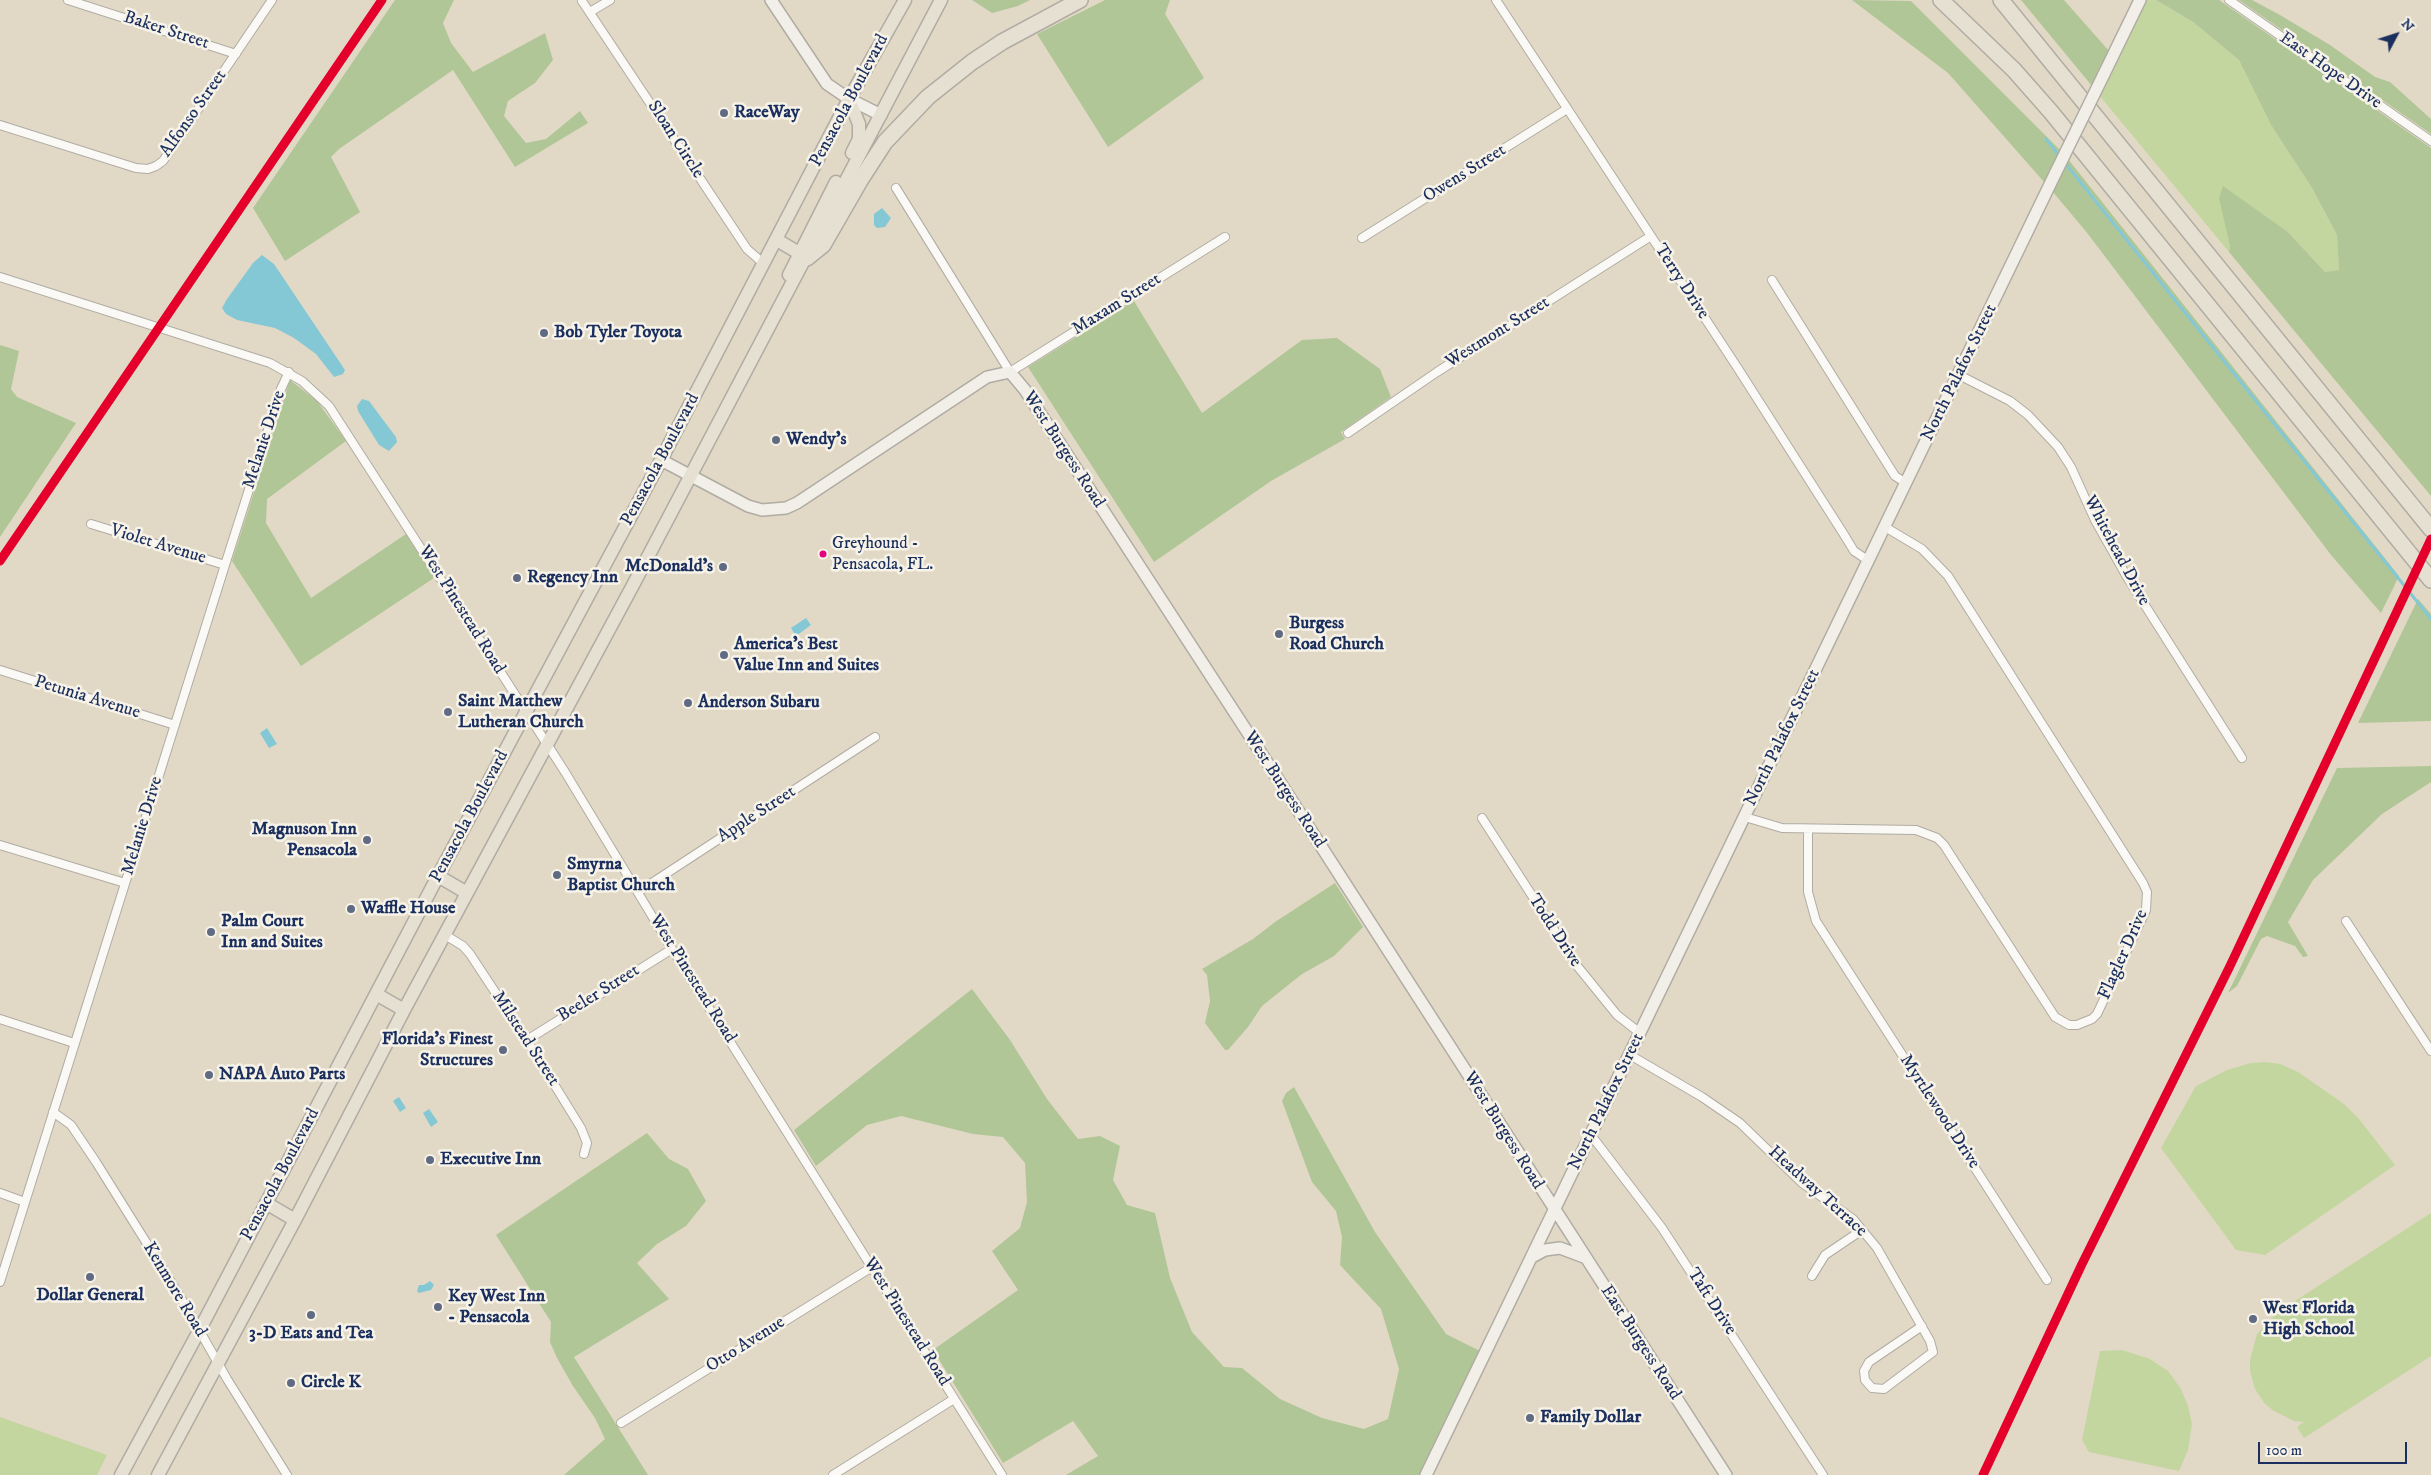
<!DOCTYPE html>
<style>
body{margin:0}
#map{position:relative;width:2431px;height:1475px;overflow:hidden;background:#e1d9c6;font-family:"IM FELL DW Pica",serif}
canvas{display:block}
.north{position:absolute;left:2371px;top:10px;width:50px;height:50px;-webkit-text-stroke:4px #f7f3e8;paint-order:stroke;rotate:50deg;font-size:14px;font-weight:700;line-height:20px;text-align:center;color:#1b2f5e}
.north::after{content:'';display:block;margin:auto;width:18px;height:22px;background:#1b2f5e;clip-path:polygon(50% 0,100% 100%,50% 72%,0 100%)}
.scale{position:absolute;left:2258px;top:1442px;width:149px;height:22px;box-sizing:border-box;border:2px solid #1b2f5e;border-top:0;padding-left:6px;font-size:15px;line-height:18px;white-space:nowrap;color:#1b2f5e;-webkit-text-stroke:4px #f7f3e8;paint-order:stroke}
</style>
<div id="map">
<canvas width="2431" height="1475"></canvas>
<div class="north">N</div>
<div class="scale">100 m</div>
</div>
<script>
const ctx = document.querySelector('canvas').getContext('2d');
ctx.lineJoin = 'round';
function paint(path, color) { ctx.fillStyle = color; ctx.fill(path, 'evenodd'); }
const shape = rows => new Path2D(rows.map(r => 'M' + r).join(''));
function strokePath(path, color, width, dash) { ctx.strokeStyle = color; ctx.lineWidth = width; ctx.lineCap = dash ? 'butt' : 'round'; ctx.setLineDash(dash || []); ctx.stroke(path); }
function label(font, color, halo, rows, align = 'center') {
  ctx.font = font + ' "IM FELL DW Pica",serif'; ctx.lineWidth = 5; ctx.setLineDash([]); ctx.textBaseline = 'middle'; ctx.strokeStyle = halo; ctx.fillStyle = color; for (const [text, x, y, turn = 0] of rows) {
    ctx.save(); ctx.translate(x, y); ctx.rotate((+turn || 0) * Math.PI / 180); ctx.textAlign = isNaN(turn) ? turn : align; if (halo) ctx.strokeText(text, 0, 0); ctx.fillText(text, 0, 0); ctx.restore();
  }
}
const green = shape([
 [2145,0,2156,0,2193,22,2239,60,2271,125,2312,188,2337,235,2339,270,2325,272,2288,232,2223,187,2226,226,2230,246,2229,252,2099,95],
 [2265,1062,2280,1064,2298,1072,2344,1104,2359,1119,2395,1165,2265,1255,2236,1250,2161,1148,2196,1086,2227,1070,2251,1063],
 [2431,1213,2431,1356,2304,1438,2297,1427,2304,1422,2294,1421,2274,1411,2265,1404,2255,1389,2250,1371,2250,1360,2257,1334,2278,1312],
 [2122,1350,2150,1359,2168,1371,2181,1389,2188,1406,2192,1424,2188,1450,2179,1471,2089,1452,2082,1440,2100,1351],
 [0,1417,107,1455,97,1475,0,1475]
]);
const forest = shape([
 [395,0,454,0,443,23,451,43,473,72,545,33,553,60,535,83,508,101,504,116,526,143,546,139,580,111,588,123,515,167,453,70,339,149,331,157,360,212,285,261,253,208],
 [972,0,1030,0,1018,6,992,13],
 [1105,0,1170,0,1165,14,1204,78,1108,147,1037,34],
 [1852,0,1911,1,2061,151,2045,183,1948,73],
 [2021,0,2064,0,2109,51,2092,86],
 [2156,0,2219,0,2431,148,2431,496,2229,252,2230,246,2219,198,2223,186,2288,232,2325,272,2339,270,2337,235,2312,188,2271,125,2239,60,2193,22],
 [2239,0,2252,0,2280,15,2330,45,2375,77,2390,82,2431,119,2431,134],
 [2068,159,2399,576,2381,613,2331,555,2088,234,2053,192],
 [1134,301,1202,413,1302,340,1337,338,1380,369,1391,397,1341,432,1345,439,1271,481,1154,562,1028,367],
 [0,345,19,351,11,389,17,397,76,423,0,537],
 [290,380,317,401,346,441,267,499,266,523,311,598,406,534,434,578,301,666,232,561],
 [2418,599,2431,614,2431,721,2358,723],
 [2431,766,2431,782,2382,814,2313,880,2288,922,2308,956,2303,957,2295,946,2267,936,2261,939,2237,986,2228,993,2337,768],
 [1335,883,1363,927,1334,956,1302,974,1262,1006,1248,1027,1228,1050,1225,1050,1205,1023,1210,1001,1207,975,1202,969,1253,939,1275,922],
 [972,989,1010,1040,1047,1099,1078,1139,1100,1136,1120,1146,1113,1180,1127,1205,1155,1213,1170,1278,1192,1332,1224,1367,1242,1368,1280,1399,1322,1418,1364,1429,1388,1419,1399,1369,1381,1309,1340,1265,1342,1237,1336,1211,1312,1182,1282,1101,1286,1093,1294,1087,1375,1232,1446,1334,1480,1351,1420,1475,1066,1475,1098,1456,1073,1421,1003,1463,933,1350,1018,1290,992,1251,1020,1228,1027,1202,1025,1163,1003,1137,973,1134,901,1116,867,1125,816,1166,794,1130],
 [647,1133,669,1159,688,1169,706,1201,686,1226,657,1244,637,1263,669,1299,574,1357,648,1475,564,1475,605,1439,595,1418,573,1386,557,1358,550,1342,551,1322,496,1235]
]);
const water = shape([
 [882,208,891,218,885,227,877,228,874,225,874,214],
 [262,255,274,264,345,370,343,374,334,377,316,354,294,338,275,328,237,320,226,314,222,308,227,299,253,263],
 [362,399,369,401,396,437,397,442,389,451,379,445,358,411,357,406],
 [806,618,811,625,796,636,791,628],
 [267,728,277,744,269,748,260,733],
 [399,1097,406,1108,400,1112,393,1101],
 [429,1109,438,1122,431,1127,423,1113],
 [430,1281,434,1285,431,1290,419,1293,417,1291,419,1285,424,1285]
]);
const stream = shape([
 [2046,139,2061,158],
 [2065,163,2431,619]
]);
const street = shape([
 [68,0,236,54],
 [1496,0,1737,367,1843,533,1854,551,1869,561],
 [2229,0,2431,141],
 [582,1,747,249,764,264],
 [590,12,610,0],
 [0,125,136,168,148,169,156,166,163,161,272,0],
 [896,188,1010,372,1225,237],
 [1362,238,1567,109],
 [0,277,270,363,302,381,329,406,565,772,672,949,1002,1475],
 [1772,280,1895,476,1906,483],
 [1959,375,2010,401,2028,415,2058,447,2071,467,2095,520,2127,577,2242,758],
 [1348,433,1437,372,1651,236],
 [91,524,225,565],
 [0,670,175,725],
 [1745,817,1782,828,1916,830,1937,838,1944,845,2055,1017,2069,1025,2077,1025,2092,1019,2097,1014,2146,910,2147,892,2143,883,1948,576,1922,549,1885,527],
 [1482,818,1578,967,1617,1015,1640,1033],
 [1808,829,1808,892,1816,921,2047,1280],
 [0,845,125,883],
 [638,892,875,737],
 [2346,921,2431,1051],
 [445,935,463,946,470,954,528,1042,581,1128,587,1143,584,1154],
 [0,1019,74,1043],
 [527,1040,672,949],
 [1630,1055,1702,1097,1740,1123,1802,1183,1853,1219,1877,1248,1930,1341,1933,1352,1884,1389,1872,1388,1865,1380,1864,1371,1869,1362,1922,1326],
 [53,1112,71,1125,96,1162,181,1298,227,1379,287,1475],
 [1591,1135,1662,1228,1823,1475],
 [0,1193,25,1202],
 [1812,1276,1825,1255,1862,1230],
 [0,1282,225,565,281,389,289,372],
 [621,1423,872,1267],
 [833,1475,954,1399]
]);
const secondary = shape([
 [771,0,827,84,849,99,881,115],
 [2103,76,2140,0],
 [661,460,748,506,762,510,786,508,797,503,987,377,1010,372,1025,390,1272,770,1726,1475],
 [1532,1257,1545,1250,1560,1248,1584,1257],
 [1426,1475,2056,172]
]);
const primary = shape([
 [849,99,859,124,859,139,852,153],
 [777,240,804,256],
 [789,275,836,182],
 [438,876,467,893],
 [376,994,404,1010],
 [266,1203,295,1220],
 [121,1475,199,1331,438,876,661,460,849,99,905,0],
 [158,1475,295,1220,404,1010,632,587,941,0]
]);
const highway = shape([
 [1941,0,2014,70,2051,112,2431,580],
 [2001,0,2431,529],
 [807,258,823,245,861,179,885,142,928,97,972,62,1002,42,1080,0]
]);
const secondaryBridge = shape([
 [2056,172,2103,76]
]);
const rail1 = shape([
 [0,561,382,0],
 [1983,1475,2082,1264,2230,966,2431,539]
]);
const markers = [
 [724,113,5,"#606a82"],
 [544,333,5,"#606a82"],
 [776,440,5,"#606a82"],
 [823,554,4.5,"#e5007d"],
 [723,567,5,"#606a82"],
 [517,578,5,"#606a82"],
 [1279,634,5,"#606a82"],
 [724,655,5,"#606a82"],
 [688,703,5,"#606a82"],
 [448,712,5,"#606a82"],
 [367,840,5,"#606a82"],
 [557,875,5,"#606a82"],
 [351,909,5,"#606a82"],
 [211,932,5,"#606a82"],
 [503,1050,5,"#606a82"],
 [209,1075,5,"#606a82"],
 [430,1160,5,"#606a82"],
 [90,1277,5,"#606a82"],
 [438,1307,5,"#606a82"],
 [311,1315,5,"#606a82"],
 [2253,1319,5,"#606a82"],
 [291,1383,5,"#606a82"],
 [1530,1418,5,"#606a82"]
];
const busNames = [
 ["Greyhound -",832,544],
 ["Pensacola, FL.",832,565]
];
const streetNames = [
 ["Baker Street",166,31,18],
 ["East Hope Drive",2330,71,35],
 ["Pensacola Boulevard",850,101,-62],
 ["Alfonso Street",194,114,-55],
 ["Sloan Circle",675,140,57],
 ["Owens Street",1465,174,-32],
 ["Terry Drive",1681,282,57],
 ["Maxam Street",1117,305,-32],
 ["Westmont Street",1498,333,-32],
 ["North Palafox Street",1960,373,-64],
 ["Melanie Drive",265,440,-72],
 ["West Burgess Road",1063,450,57],
 ["Pensacola Boulevard",661,460,-62],
 ["Violet Avenue",158,545,17],
 ["Whitehead Drive",2116,551,62],
 ["West Pinestead Road",461,610,58],
 ["Petunia Avenue",87,698,17],
 ["North Palafox Street",1783,738,-64],
 ["West Burgess Road",1284,790,57],
 ["Apple Street",757,815,-33],
 ["Pensacola Boulevard",470,817,-62],
 ["Melanie Drive",143,826,-73],
 ["Todd Drive",1554,931,57],
 ["Flagler Drive",2124,955,-66],
 ["West Pinestead Road",692,979,58],
 ["Beeler Street",599,994,-32],
 ["Milstead Street",525,1039,57],
 ["North Palafox Street",1607,1102,-64],
 ["Myrtlewood Drive",1939,1112,57],
 ["West Burgess Road",1503,1131,58],
 ["Pensacola Boulevard",281,1175,-62],
 ["Headway Terrace",1817,1192,42],
 ["Kenmore Road",174,1290,59],
 ["Taft Drive",1711,1302,57],
 ["West Pinestead Road",906,1322,58],
 ["East Burgess Road",1640,1343,57],
 ["Otto Avenue",746,1345,-32]
];
const poiNames = [
 ["RaceWay",734,113],
 ["Bob Tyler Toyota",554,333],
 ["Wendy's",786,440],
 ["McDonald's",713,567,"right"],
 ["Regency Inn",527,578],
 ["Burgess",1289,624],
 ["Road Church",1289,645],
 ["America's Best",734,645],
 ["Value Inn and Suites",734,666],
 ["Saint Matthew",458,702],
 ["Lutheran Church",458,723],
 ["Anderson Subaru",698,703],
 ["Magnuson Inn",357,830,"right"],
 ["Pensacola",357,851,"right"],
 ["Smyrna",567,865],
 ["Baptist Church",567,886],
 ["Waffle House",361,909],
 ["Palm Court",221,922],
 ["Inn and Suites",221,943],
 ["Florida's Finest",493,1040,"right"],
 ["Structures",493,1061,"right"],
 ["NAPA Auto Parts",219,1075],
 ["Executive Inn",440,1160],
 ["Dollar General",90,1296,"center"],
 ["Key West Inn",448,1297],
 ["- Pensacola",448,1318],
 ["West Florida",2263,1309],
 ["High School",2263,1330],
 ["3-D Eats and Tea",311,1334,"center"],
 ["Circle K",301,1383],
 ["Family Dollar",1540,1418]
];
paint(green, '#c3d69f');
paint(forest, '#b0c696');
paint(water, '#85c8d5');
strokePath(stream, '#85c8d5', 3);
strokePath(street, '#b0aca4', 10);
strokePath(secondary, '#b0aca4', 14);
strokePath(primary, '#b0aca4', 15);
strokePath(highway, '#b0aca4', 18);
strokePath(street, '#faf9f6', 8);
strokePath(secondary, '#f2efe8', 11);
strokePath(primary, '#e6e0d2', 12);
strokePath(highway, '#e6e0d2', 15);
strokePath(secondaryBridge, '#b0aca4', 14, []);
strokePath(secondaryBridge, '#f2efe8', 11);
strokePath(rail1, '#e4002b', 9);
for (const [x, y, r, color] of markers) { const dot = new Path2D(); dot.arc(x, y, r, 0, 2 * Math.PI); ctx.fillStyle = color; ctx.fill(dot); strokePath(dot, '#f7f3e8', 2); }
label('17px', '#1b2f5e', '#f7f3e8', busNames, 'left');
label('18px', '#1b2f5e', '#f7f3e8', streetNames);
label('bold 18px', '#1b2f5e', '#f7f3e8', poiNames, 'left');
</script>
